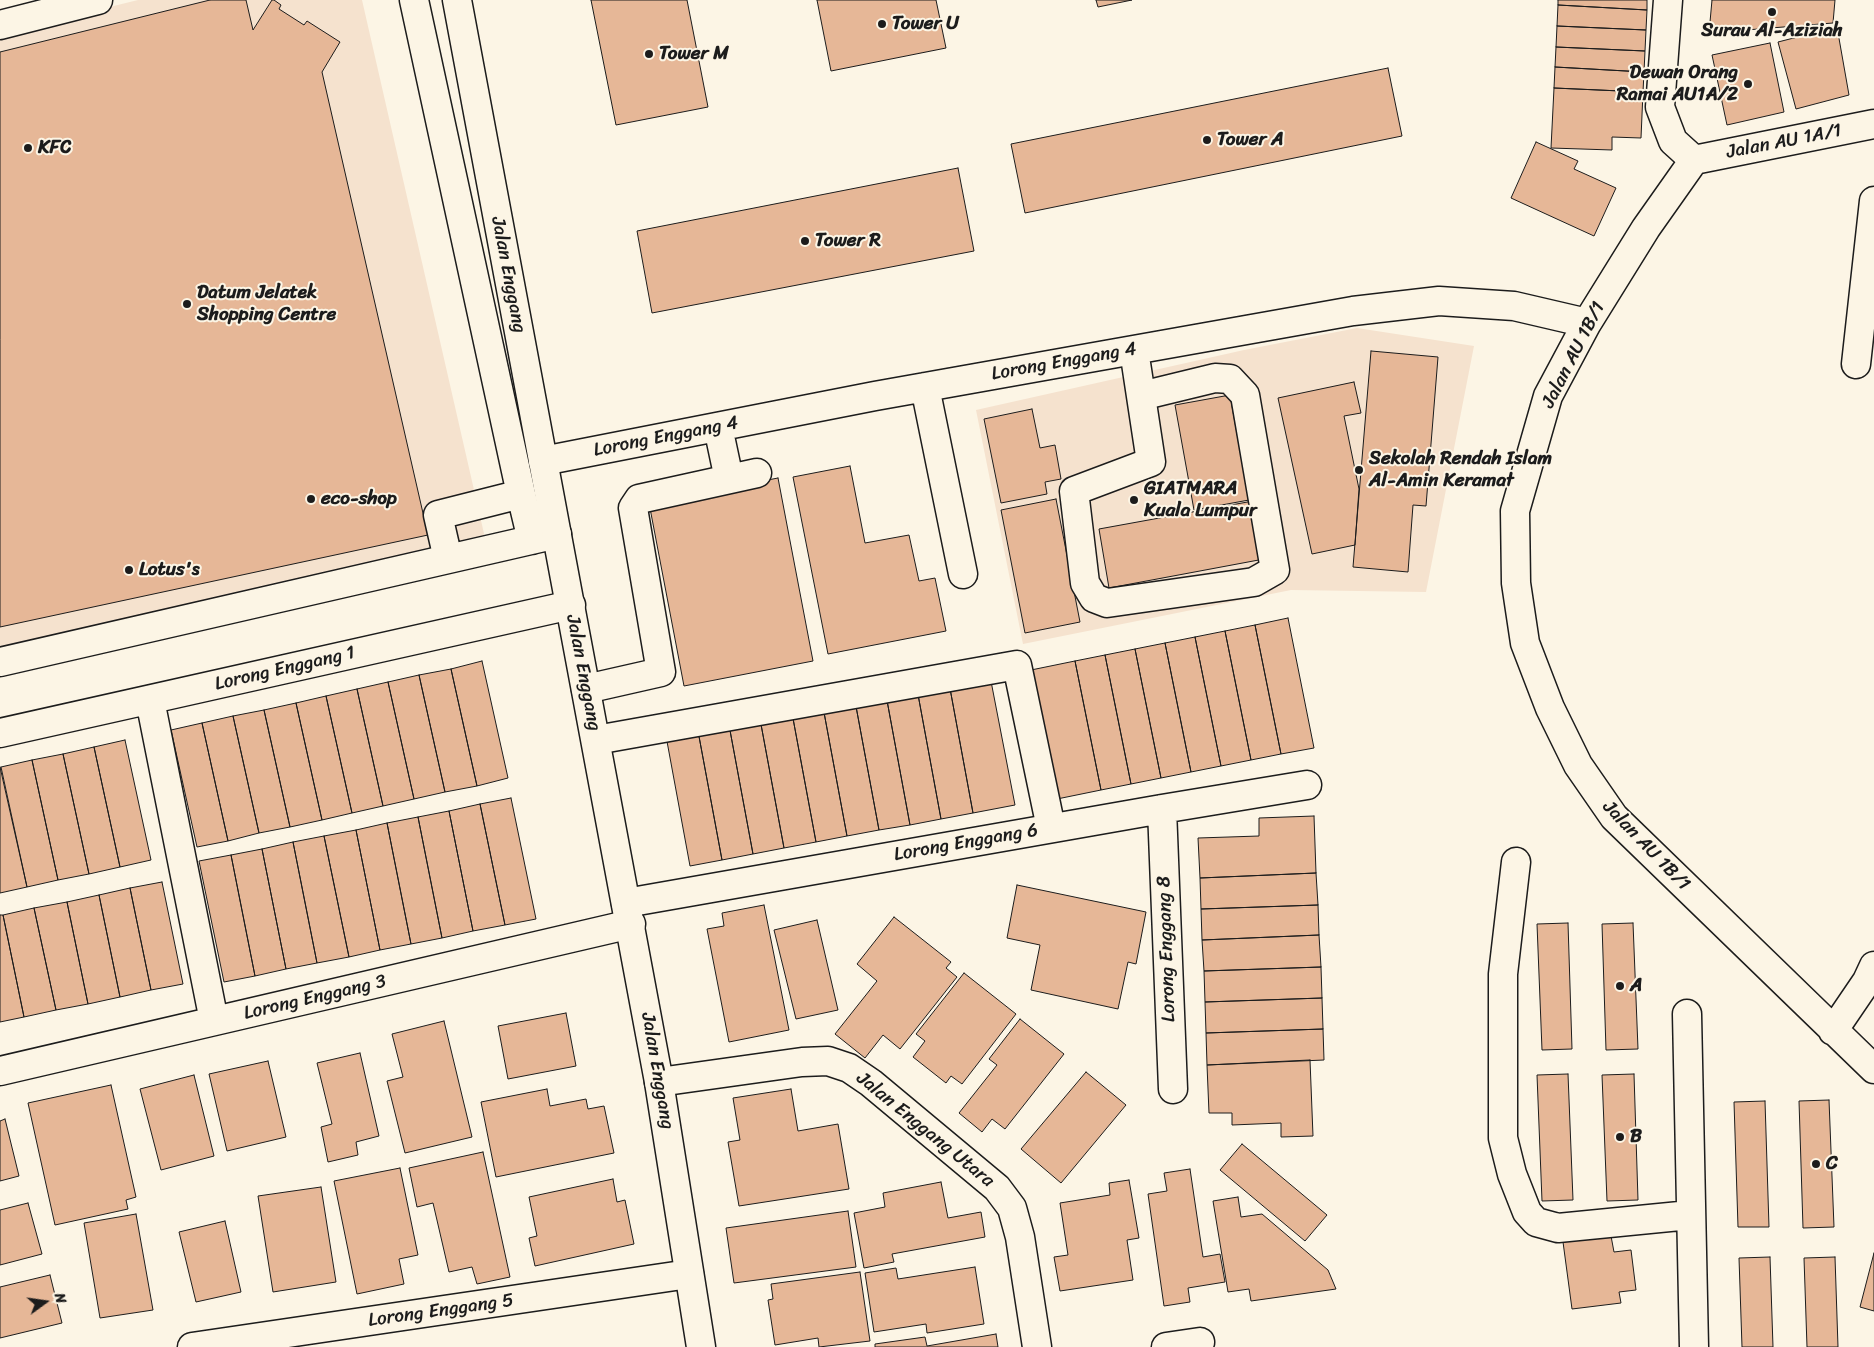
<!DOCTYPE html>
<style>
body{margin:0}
#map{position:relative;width:1874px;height:1347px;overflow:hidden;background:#fcf5e5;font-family:Sriracha,sans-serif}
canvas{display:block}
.north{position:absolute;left:20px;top:1277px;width:50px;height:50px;-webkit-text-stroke:4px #fcf5e5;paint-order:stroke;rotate:76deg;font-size:14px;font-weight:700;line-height:20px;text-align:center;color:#1c1c1c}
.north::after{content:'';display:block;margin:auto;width:18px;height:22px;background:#1c1c1c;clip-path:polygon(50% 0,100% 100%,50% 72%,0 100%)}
</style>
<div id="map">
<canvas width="1874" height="1347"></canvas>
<div class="north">N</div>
</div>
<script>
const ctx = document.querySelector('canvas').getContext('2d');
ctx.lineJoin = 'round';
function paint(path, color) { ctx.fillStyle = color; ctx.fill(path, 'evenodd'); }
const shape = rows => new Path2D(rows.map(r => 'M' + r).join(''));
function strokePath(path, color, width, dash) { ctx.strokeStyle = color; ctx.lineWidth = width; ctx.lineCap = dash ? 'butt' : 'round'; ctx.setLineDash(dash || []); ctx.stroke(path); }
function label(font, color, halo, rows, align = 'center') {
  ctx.font = font + ' Sriracha,sans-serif'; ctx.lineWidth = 4; ctx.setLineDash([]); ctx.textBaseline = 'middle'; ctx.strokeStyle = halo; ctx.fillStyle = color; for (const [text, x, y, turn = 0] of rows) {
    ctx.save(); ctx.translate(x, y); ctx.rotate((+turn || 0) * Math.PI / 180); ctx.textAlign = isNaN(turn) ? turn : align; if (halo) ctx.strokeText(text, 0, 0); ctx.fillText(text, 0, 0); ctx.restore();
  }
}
const built = shape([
 [138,0,362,0,485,538,0,649,0,34],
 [1357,328,1474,346,1426,592,1291,590,1023,644,976,410,1244,350]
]);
const building = shape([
 [210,0,246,0,253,30,272,0,274,0,281,5,279,9,304,25,307,21,340,42,322,72,428,535,0,627,0,52,210,0],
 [591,0,687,0,708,107,616,125,591,0],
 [817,0,936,0,946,48,831,71,817,0],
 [1096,0,1132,0,1098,7,1096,0],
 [1558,0,1647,0,1647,10,1558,5,1558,0],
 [1712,0,1835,0,1833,23,1709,33,1712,0],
 [1558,5,1647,10,1646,30,1557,26,1558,5],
 [1557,26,1646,30,1645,51,1556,47,1557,26],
 [1837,27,1849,95,1796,109,1778,42,1837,27],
 [1770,43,1784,112,1727,125,1712,55,1770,43],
 [1556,47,1645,51,1644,72,1555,67,1556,47],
 [1555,67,1644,72,1643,92,1554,88,1555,67],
 [1388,68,1402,136,1025,213,1011,144,1388,68],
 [1554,88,1643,92,1641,138,1612,137,1612,150,1551,148,1554,88],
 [1536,142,1578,161,1574,169,1616,188,1594,236,1511,198,1536,142],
 [958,168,974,251,652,313,637,231,958,168],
 [1371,351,1438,357,1426,506,1413,505,1408,572,1353,567,1371,351],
 [1354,382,1361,413,1344,416,1359,489,1355,545,1312,554,1278,398,1354,382],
 [1230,395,1249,500,1194,510,1175,405,1230,395],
 [1032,409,1040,448,1055,445,1061,479,1045,482,1047,494,1001,503,984,419,1032,409],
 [850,466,865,543,909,535,919,581,935,578,946,631,828,654,793,477,850,466],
 [778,478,813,661,684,686,649,503,778,478],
 [1056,499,1080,622,1025,633,1001,510,1056,499],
 [1253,501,1264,559,1109,588,1099,529,1253,501],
 [1288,618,1314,748,1281,754,1255,625,1288,618],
 [1255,625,1281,754,1251,760,1225,631,1255,625],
 [1225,631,1251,760,1221,766,1195,637,1225,631],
 [1195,637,1221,766,1191,772,1165,643,1195,637],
 [1165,643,1191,772,1161,778,1135,649,1165,643],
 [1135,649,1161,778,1131,784,1105,655,1135,649],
 [1105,655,1131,784,1101,790,1075,661,1105,655],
 [482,661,508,778,477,786,451,669,482,661],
 [1075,661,1101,790,1057,799,1031,670,1075,661],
 [451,669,477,786,445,792,419,675,451,669],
 [419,675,445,792,414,799,388,682,419,675],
 [990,676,1015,805,973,813,949,683,990,676],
 [388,682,414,799,383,806,357,689,388,682],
 [949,683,973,813,941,819,917,689,949,683],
 [357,689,383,806,352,813,326,696,357,689],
 [917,689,941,819,910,825,886,695,917,689],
 [886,695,910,825,879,830,855,701,886,695],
 [326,696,352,813,322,820,296,703,326,696],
 [855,701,879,830,847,836,823,707,855,701],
 [296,703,322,820,290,827,264,710,296,703],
 [823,707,847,836,816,842,792,713,823,707],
 [264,710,290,827,259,833,233,716,264,710],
 [792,713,816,842,784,848,760,719,792,713],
 [233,716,259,833,228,841,202,723,233,716],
 [760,719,784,848,753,854,729,725,760,719],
 [202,723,228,841,197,847,171,730,202,723],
 [729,725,753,854,722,860,698,731,729,725],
 [698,731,722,860,690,866,666,736,698,731],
 [125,740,151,860,120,867,94,747,125,740],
 [94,747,120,867,89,874,63,754,94,747],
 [63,754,89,874,58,880,32,760,63,754],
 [32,760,58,880,27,887,1,767,32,760],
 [0,767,27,887,0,893,0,767],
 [511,798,536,919,505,925,480,804,511,798],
 [480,804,505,925,473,931,449,811,480,804],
 [449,811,473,931,442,938,418,817,449,811],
 [1314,816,1316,873,1200,878,1198,838,1259,836,1259,818,1314,816],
 [418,817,442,938,411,944,387,823,418,817],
 [387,823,411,944,380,950,356,830,387,823],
 [356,830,380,950,349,957,324,836,356,830],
 [324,836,349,957,317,963,293,842,324,836],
 [293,842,317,963,286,969,262,849,293,842],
 [262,849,286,969,255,976,231,855,262,849],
 [231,855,255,976,224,982,199,861,231,855],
 [1316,873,1318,905,1201,909,1200,878,1316,873],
 [162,882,183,984,151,990,130,888,162,882],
 [1017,885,1146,912,1136,964,1128,962,1118,1009,1031,990,1040,945,1007,938,1017,885],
 [130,888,151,990,120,997,99,895,130,888],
 [99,895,120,997,88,1004,67,902,99,895],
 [67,902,88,1004,56,1010,34,908,67,902],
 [764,905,789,1030,729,1042,707,929,724,926,722,913,764,905],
 [1318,905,1319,935,1202,940,1201,909,1318,905],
 [34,908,56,1010,24,1017,3,915,34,908],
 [0,915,3,915,24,1017,0,1022,0,915],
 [894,917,951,962,946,968,957,977,900,1049,883,1035,865,1058,835,1034,877,981,857,964,894,917],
 [817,920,838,1010,796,1019,774,930,817,920],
 [1568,923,1572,1049,1542,1050,1537,924,1568,923],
 [1633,923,1638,1049,1606,1050,1602,924,1633,923],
 [1319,935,1321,967,1204,971,1202,940,1319,935],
 [1321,967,1322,998,1205,1002,1204,971,1321,967],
 [964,973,1016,1014,962,1084,951,1076,946,1083,913,1057,925,1041,916,1034,964,973],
 [1322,998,1323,1029,1206,1033,1205,1002,1322,998],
 [566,1013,576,1066,508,1079,498,1026,566,1013],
 [1020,1019,1064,1054,1005,1129,992,1119,982,1132,959,1113,997,1065,989,1059,1020,1019],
 [444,1021,472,1137,405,1153,387,1081,403,1077,392,1034,444,1021],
 [1323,1029,1324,1060,1207,1065,1206,1033,1323,1029],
 [360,1053,379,1136,356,1142,358,1155,328,1162,321,1127,332,1124,317,1063,360,1053],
 [1310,1060,1313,1136,1281,1137,1281,1123,1232,1125,1232,1113,1209,1113,1207,1065,1310,1060],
 [268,1061,286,1137,227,1151,209,1074,268,1061],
 [1086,1072,1126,1105,1061,1183,1021,1149,1086,1072],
 [1568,1074,1573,1200,1542,1201,1537,1075,1568,1074],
 [1634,1074,1638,1200,1607,1201,1602,1075,1634,1074],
 [194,1075,214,1156,161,1170,140,1089,194,1075],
 [111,1085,136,1197,126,1200,128,1209,55,1225,28,1103,111,1085],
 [547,1089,550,1106,586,1099,588,1109,604,1106,614,1153,496,1177,481,1102,547,1089],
 [791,1089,798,1131,838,1124,849,1189,739,1206,728,1142,740,1140,733,1098,791,1089],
 [1829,1100,1834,1227,1803,1228,1799,1101,1829,1100],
 [1765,1101,1769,1227,1738,1227,1734,1102,1765,1101],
 [5,1119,19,1176,0,1181,0,1121,5,1119],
 [1242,1144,1327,1215,1305,1241,1220,1170,1242,1144],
 [483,1152,510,1277,477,1284,472,1267,449,1272,433,1203,417,1207,409,1168,483,1152],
 [400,1168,418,1255,399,1259,404,1284,357,1294,334,1181,400,1168],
 [1190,1169,1203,1257,1220,1254,1225,1282,1188,1288,1190,1302,1164,1306,1148,1194,1167,1191,1164,1173,1190,1169],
 [613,1179,617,1202,625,1200,634,1244,535,1266,529,1238,537,1236,529,1197,613,1179],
 [1129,1180,1139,1238,1127,1240,1133,1280,1060,1291,1054,1257,1068,1255,1060,1203,1110,1195,1109,1183,1129,1180],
 [941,1182,948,1218,981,1212,985,1237,892,1254,894,1262,864,1268,854,1213,885,1207,883,1193,941,1182],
 [321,1187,336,1282,273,1292,258,1196,321,1187],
 [1238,1197,1241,1217,1262,1214,1328,1270,1336,1289,1251,1301,1249,1289,1228,1292,1213,1201,1238,1197],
 [28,1203,42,1254,0,1265,0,1210,28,1203],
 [848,1211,856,1267,734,1283,726,1228,848,1211],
 [136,1214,153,1310,100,1318,84,1223,136,1214],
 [225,1221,241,1292,196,1302,179,1232,225,1221],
 [1611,1236,1614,1252,1631,1250,1636,1290,1619,1292,1621,1303,1572,1309,1563,1242,1611,1236],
 [1874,1253,1874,1311,1860,1307,1874,1253],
 [1770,1257,1773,1347,1742,1347,1739,1258,1770,1257],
 [1835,1257,1838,1347,1807,1347,1804,1258,1835,1257],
 [975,1267,984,1324,927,1333,926,1324,874,1332,865,1273,896,1268,898,1279,975,1267],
 [860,1272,870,1341,819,1347,818,1338,775,1345,768,1300,773,1299,771,1284,860,1272],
 [50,1275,62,1323,0,1338,0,1287,50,1275],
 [996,1334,998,1347,875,1347,875,1344,925,1337,927,1346,996,1334]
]);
const minor = shape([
 [414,0,521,494,532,540],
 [1668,0,1660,107,1673,141,1694,160],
 [0,25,98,0],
 [1694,160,1646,228,1587,323,1548,396,1515,511,1516,583,1525,643,1550,708,1578,765,1614,817,1874,1069],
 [1694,160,1874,124],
 [1134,350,1151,462,1074,491,1085,583,1094,598,1107,603,1254,582,1275,570,1245,395,1230,379,1215,378,1141,396],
 [1856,364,1874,201],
 [925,387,963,574],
 [718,427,729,479],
 [543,461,875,396,1353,311,1439,301,1514,306,1587,323],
 [448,559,438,515,521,494],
 [0,662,557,534],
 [586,689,661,672,633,508,639,499,757,473],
 [150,700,214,1021],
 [0,733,571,605],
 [596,740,1017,665,1051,828],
 [1162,809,1173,1089],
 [1516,862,1503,974,1503,1138,1512,1174,1527,1212,1536,1222,1558,1228,1690,1215],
 [626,903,1162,809,1307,785],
 [1687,1014,1694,1347],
 [1833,1031,1867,981,1874,966],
 [0,1071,631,924],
 [659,1082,802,1062,828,1061,849,1068,871,1083,997,1188,1012,1208,1020,1237,1037,1347],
 [192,1347,689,1274],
 [1166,1347,1200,1342]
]);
const major = shape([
 [457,0,659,1082,701,1347]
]);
const markers = [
 [1772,12,5,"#1c1c1c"],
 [882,24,5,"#1c1c1c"],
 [649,54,5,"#1c1c1c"],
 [1748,84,5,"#1c1c1c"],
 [1207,140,5,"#1c1c1c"],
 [28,148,5,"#1c1c1c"],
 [805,241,5,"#1c1c1c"],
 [187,304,5,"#1c1c1c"],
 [1359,470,5,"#1c1c1c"],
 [311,499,5,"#1c1c1c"],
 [1134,500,5,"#1c1c1c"],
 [129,570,5,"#1c1c1c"],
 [1620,986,5,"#1c1c1c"],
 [1620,1137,5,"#1c1c1c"],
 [1816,1164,5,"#1c1c1c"]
];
const poiNames = [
 ["Tower U",892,24],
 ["Surau Al-Aziziah",1772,31,"center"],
 ["Tower M",659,54],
 ["Dewan Orang",1738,73,"right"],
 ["Ramai AU1A/2",1738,95,"right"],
 ["Tower A",1217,140],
 ["KFC",38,148],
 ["Tower R",815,241],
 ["Datum Jelatek",197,293],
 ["Shopping Centre",197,315],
 ["Sekolah Rendah Islam",1369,459],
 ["Al-Amin Keramat",1369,481],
 ["GIATMARA",1144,489],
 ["Kuala Lumpur",1144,511],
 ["eco-shop",321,499],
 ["Lotus's",139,570],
 ["A",1630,986],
 ["B",1630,1137],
 ["C",1826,1164]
];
const streetNames = [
 ["Jalan AU 1A/1",1784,142,-11],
 ["Jalan Enggang",508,275,79],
 ["Jalan AU 1B/1",1574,355,-63],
 ["Lorong Enggang 4",1064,362,-10],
 ["Lorong Enggang 4",666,437,-11],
 ["Lorong Enggang 1",285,669,-13],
 ["Jalan Enggang",583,673,79],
 ["Lorong Enggang 6",966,843,-10],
 ["Jalan AU 1B/1",1646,846,46],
 ["Lorong Enggang 8",1167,949,-92],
 ["Lorong Enggang 3",315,998,-13],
 ["Jalan Enggang",657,1071,80],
 ["Jalan Enggang Utara",925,1130,39],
 ["Lorong Enggang 5",441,1311,-8]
];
paint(built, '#f5e2ce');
paint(building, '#e6b797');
strokePath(building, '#1c1c1c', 1);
strokePath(minor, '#1c1c1c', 31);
strokePath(major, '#1c1c1c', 31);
strokePath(minor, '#fcf5e5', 28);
strokePath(major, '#fcf5e5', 28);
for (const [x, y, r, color] of markers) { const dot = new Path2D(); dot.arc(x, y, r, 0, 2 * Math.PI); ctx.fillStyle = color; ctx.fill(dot); strokePath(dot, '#fcf5e5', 2); }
label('bold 19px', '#1c1c1c', '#fcf5e5', poiNames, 'left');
label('19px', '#1c1c1c', '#fcf5e5', streetNames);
</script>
